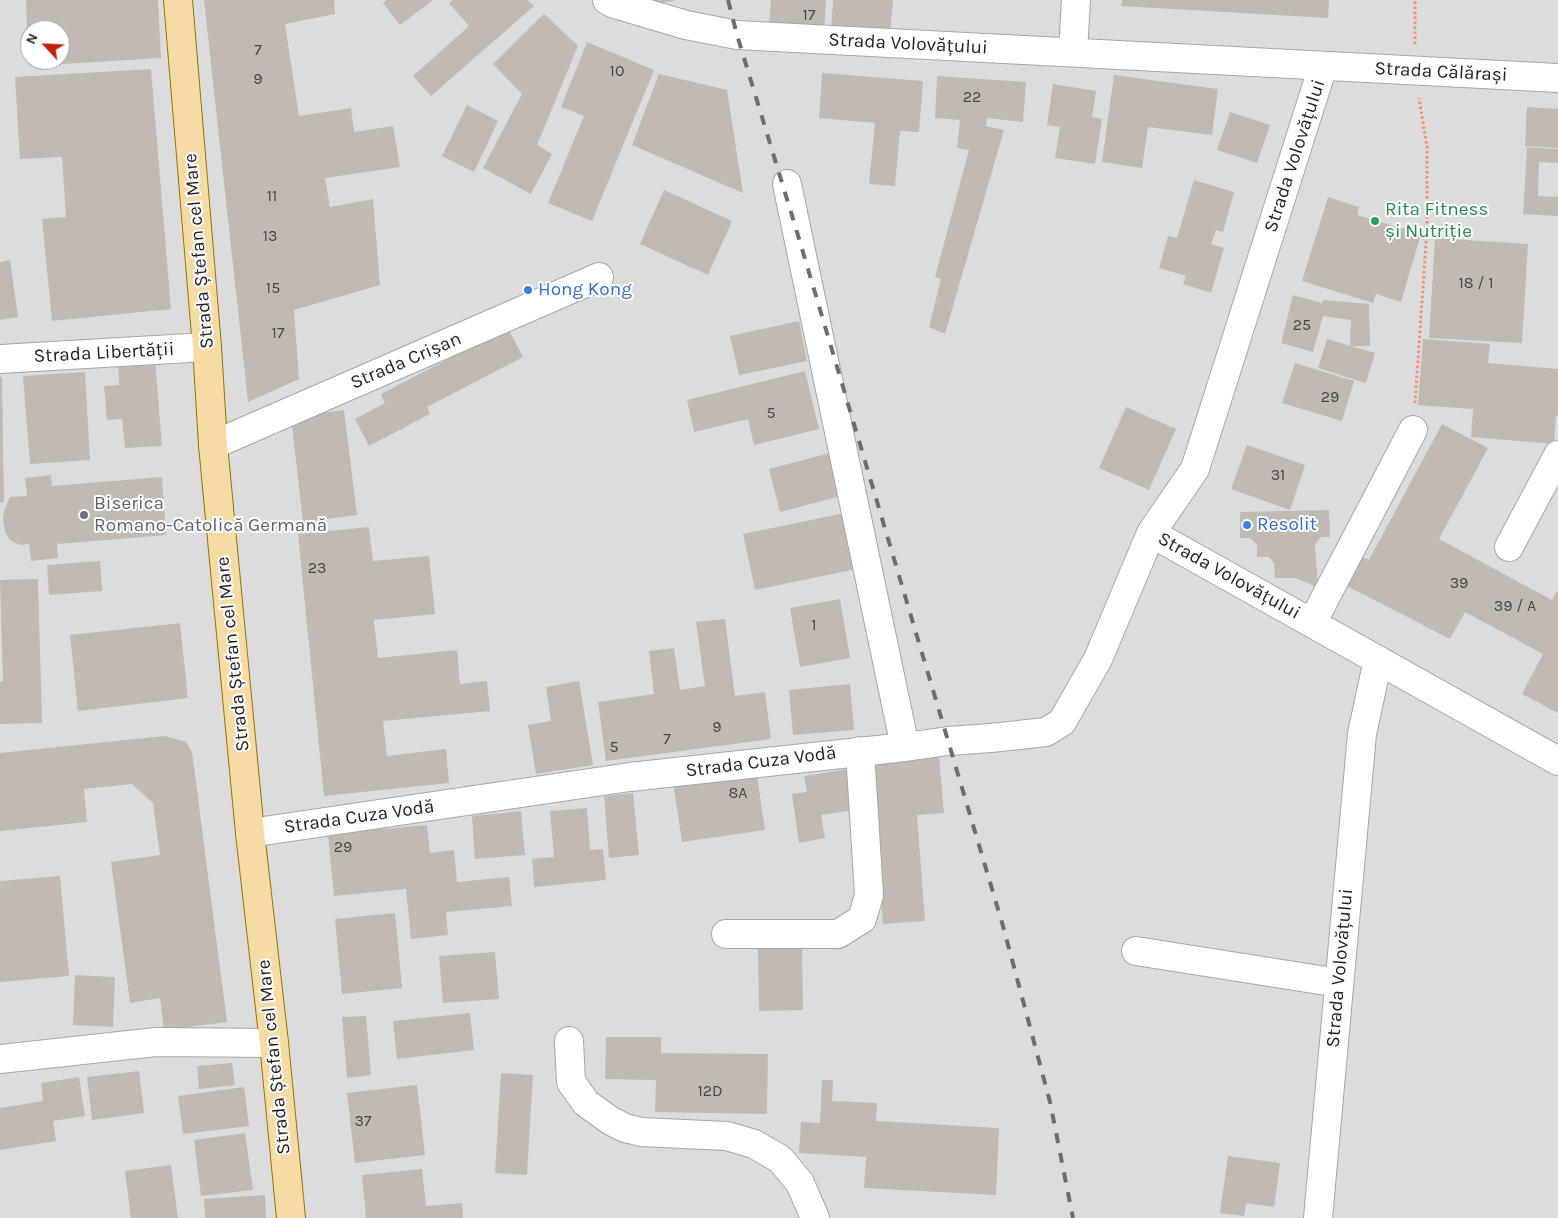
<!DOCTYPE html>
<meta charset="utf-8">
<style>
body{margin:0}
#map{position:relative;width:1558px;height:1218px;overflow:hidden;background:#efede6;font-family:Karla,sans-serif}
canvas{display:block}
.north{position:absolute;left:20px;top:20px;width:50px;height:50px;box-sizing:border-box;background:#fff;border:1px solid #a5a5a5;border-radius:50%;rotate:295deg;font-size:14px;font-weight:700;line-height:20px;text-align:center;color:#1f1f1f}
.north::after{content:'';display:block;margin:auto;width:18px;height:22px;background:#c3210c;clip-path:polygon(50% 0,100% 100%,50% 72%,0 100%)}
</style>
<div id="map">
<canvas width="1558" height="1218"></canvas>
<div class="north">N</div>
</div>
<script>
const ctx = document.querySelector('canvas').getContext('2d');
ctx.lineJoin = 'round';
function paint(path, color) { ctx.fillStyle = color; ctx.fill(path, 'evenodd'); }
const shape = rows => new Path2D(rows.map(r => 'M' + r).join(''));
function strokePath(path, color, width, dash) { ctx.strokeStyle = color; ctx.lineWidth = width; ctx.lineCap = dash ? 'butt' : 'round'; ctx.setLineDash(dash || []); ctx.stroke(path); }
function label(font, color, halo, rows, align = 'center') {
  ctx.font = font + ' Karla,sans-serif'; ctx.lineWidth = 4; ctx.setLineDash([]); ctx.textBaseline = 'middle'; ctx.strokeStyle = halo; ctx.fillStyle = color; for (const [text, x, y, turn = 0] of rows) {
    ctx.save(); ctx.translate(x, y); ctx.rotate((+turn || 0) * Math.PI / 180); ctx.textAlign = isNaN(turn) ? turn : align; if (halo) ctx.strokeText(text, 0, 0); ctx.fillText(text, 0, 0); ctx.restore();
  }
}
const residential = shape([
 [0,0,1558,0,1558,1218,0,1218],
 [30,30,60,30,60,60,30,60]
]);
const building = shape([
 [26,0,158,0,161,58,29,66,29,60,60,60,60,30,30,30,30,58,28,58],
 [204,0,334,0,335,14,285,24,299,116,351,108,354,132,393,126,400,167,325,178,330,207,373,199,380,285,294,310,299,379,248,402],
 [386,0,433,0,400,25,383,3],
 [453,0,528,0,534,6,431,96,413,76,469,26,449,3],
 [641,0,674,0,674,1,651,4],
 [771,0,826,0,824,34,769,31],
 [833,0,893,0,890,36,831,32],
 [1122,0,1329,0,1328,18,1121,6],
 [544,14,578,46,537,145,552,154,531,194,483,168,522,94,493,64],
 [587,42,654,70,592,221,548,203,584,116,561,107],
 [151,69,171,309,52,321,42,219,66,217,62,157,20,159,15,77],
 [822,73,923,81,919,132,900,131,895,186,869,184,875,123,819,118],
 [659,74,727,90,743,193,632,145],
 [1114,75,1218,89,1212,135,1148,127,1142,168,1102,162],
 [937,76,1026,82,1023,122,987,118,986,126,1004,130,945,334,929,327,941,279,935,277,969,150,957,148,960,120,935,118],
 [1053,84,1096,91,1092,117,1102,119,1095,164,1055,158,1060,127,1047,125],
 [467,105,498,121,474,172,442,156],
 [1527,107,1558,109,1558,148,1525,146],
 [1230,112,1270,125,1257,163,1217,150],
 [1527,147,1558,149,1558,163,1539,162,1538,196,1558,197,1558,216,1523,214],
 [1194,180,1234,192,1223,232,1216,230,1211,244,1224,248,1211,293,1183,284,1186,276,1159,268,1168,236,1177,238],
 [664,190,732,221,708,275,640,244],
 [1328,197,1359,207,1357,215,1421,234,1401,302,1376,294,1373,303,1302,281],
 [1435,238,1528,244,1522,343,1429,338],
 [10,260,18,317,0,320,0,262],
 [1293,295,1322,303,1323,300,1369,304,1370,346,1350,346,1351,320,1323,316,1313,352,1281,343],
 [799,321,807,361,739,375,730,336],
 [508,328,523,357,427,407,430,414,369,446,355,419,385,403,381,394],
 [1327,339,1375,353,1366,383,1318,368],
 [1423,339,1490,344,1488,363,1558,369,1558,416,1556,415,1554,444,1471,437,1473,409,1418,405],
 [155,360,162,446,125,448,122,419,107,420,104,386,119,385,118,363],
 [1295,363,1354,381,1342,421,1282,403],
 [805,371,819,429,754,445,748,419,694,432,687,400],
 [85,372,90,460,30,464,23,376],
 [0,377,2,377,4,502,0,503],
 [1126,407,1176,429,1149,490,1099,468],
 [344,410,357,515,303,522,291,417],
 [1442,424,1488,448,1439,539,1552,600,1558,589,1558,713,1522,694,1543,654,1465,612,1450,639,1343,584,1358,555,1369,560],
 [1247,445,1305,465,1290,510,1231,489],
 [830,453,841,496,780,512,769,469],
 [51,475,52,486,162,477,166,535,57,544,58,558,31,561,29,544,20,545,10,540,5,532,3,520,4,511,10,497,27,496,25,478],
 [1329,510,1330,537,1321,537,1315,544,1318,588,1296,578,1275,578,1274,563,1269,557,1257,557,1257,545,1250,538,1240,538,1240,512],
 [850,512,861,568,755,590,743,534],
 [369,527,373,561,429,556,435,614,374,620,378,658,457,650,460,684,487,681,490,711,383,721,387,756,446,749,449,783,324,796,298,534],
 [100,561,102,591,49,595,47,565],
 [38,579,42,723,0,724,0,682,3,681,0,580],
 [840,599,850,658,800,667,790,608],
 [725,619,735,696,765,692,771,739,606,761,598,702,654,694,649,651,674,648,680,690,705,686,696,622],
 [180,623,188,698,78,711,70,635],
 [579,681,593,765,536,774,528,725,551,721,546,687],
 [850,684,854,730,793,735,789,690],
 [164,736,186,742,192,752,227,1022,164,1030,160,998,130,1003,111,862,160,855,153,803,132,784,84,789,87,822,0,831,0,753],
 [939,756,944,813,917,815,925,921,883,924,871,761],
 [756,769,765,830,682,842,673,782],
 [848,769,854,810,821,815,825,838,799,843,792,794,807,792,804,776],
 [633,793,639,855,609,858,604,796],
 [587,808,590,850,603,849,606,880,534,887,532,859,554,857,550,811],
 [521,811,525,855,475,859,472,816],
 [427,825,430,853,454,850,457,882,509,877,512,906,446,912,448,935,411,939,406,889,334,896,328,834],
 [60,876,69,976,0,982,0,881],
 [395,913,402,988,342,994,335,919],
 [802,943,803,1010,759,1011,758,944],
 [495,952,499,999,443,1003,439,956],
 [75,975,115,977,113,1027,73,1025],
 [470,1013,474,1050,397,1059,393,1021],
 [366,1016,371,1075,347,1078,342,1017],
 [606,1037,661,1037,661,1053,768,1054,767,1114,655,1112,656,1080,605,1079],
 [232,1063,235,1085,199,1089,197,1066],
 [139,1071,144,1113,92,1120,87,1077],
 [501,1073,533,1075,527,1175,495,1173],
 [79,1077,85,1116,53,1121,56,1141,0,1150,0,1108,43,1101,41,1083],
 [822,1080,833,1080,832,1101,877,1103,876,1121,999,1128,996,1195,864,1188,866,1157,799,1153,801,1122,820,1123],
 [417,1085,425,1155,355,1163,347,1093],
 [244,1087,249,1126,183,1134,178,1096],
 [245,1133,253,1190,201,1196,194,1140],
 [1228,1156,1280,1163,1274,1207,1246,1203,1244,1216,1220,1213],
 [171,1165,178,1218,131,1218,125,1171],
 [422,1169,426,1206,462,1203,463,1218,366,1218,362,1175],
 [265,1195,266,1218,205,1218,204,1199]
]);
const path = shape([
 [1415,44,1415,0],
 [1415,403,1427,229,1427,147,1419,98]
]);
const minor = shape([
 [607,0,612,3,686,25,737,35,1558,78],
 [1073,52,1076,0],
 [787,184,905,747],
 [0,359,207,347],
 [213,445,599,277],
 [1151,533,1558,761],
 [1509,547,1558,455],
 [1312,623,1413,430],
 [250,833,630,777,905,747,948,741,991,738,1046,732,1062,722,1098,659,1151,533,1195,469,1323,66],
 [726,934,838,934,862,919,869,895,860,751],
 [1136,951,1339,983],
 [569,1041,571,1082,586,1103,611,1121,625,1128,641,1132,727,1136,754,1144,780,1159,800,1183,815,1218],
 [0,1059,156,1042,274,1043],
 [1318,1218,1362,734,1378,660]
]);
const major = shape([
 [178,0,207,347,213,445,250,833,274,1043,291,1218]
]);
const rail = shape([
 [728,0,737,35,797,232,1003,926,1050,1102,1073,1218]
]);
const markers = [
 [1375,221,5,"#2e9e5b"],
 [528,290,5,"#3f7fe0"],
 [84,515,5,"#6b7280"],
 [1247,525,5,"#3f7fe0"]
];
const numberNames = [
 ["17",809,15],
 ["7",258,50],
 ["10",617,71],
 ["9",258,79],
 ["22",972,97],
 ["11",272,196],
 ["13",270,236],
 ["18 / 1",1476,283],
 ["15",273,288],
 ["25",1302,325],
 ["17",278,333],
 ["29",1330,397],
 ["5",771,413],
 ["31",1278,475],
 ["23",317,568],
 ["39",1459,583],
 ["39 / A",1515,606],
 ["1",814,625],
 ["9",717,727],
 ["7",667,739],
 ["5",614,747],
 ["8A",738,793],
 ["29",343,847],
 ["12D",710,1091],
 ["37",363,1121]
];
const streetNames = [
 ["Strada Volovățului",908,44,3],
 ["Strada Călărași",1441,72,3],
 ["Strada Volovățului",1295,156,-72],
 ["Strada Ștefan cel Mare",199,251,-95],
 ["Strada Libertății",104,353,-3],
 ["Strada Crișan",406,361,-23],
 ["Strada Volovățului",1229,576,29],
 ["Strada Ștefan cel Mare",233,654,-96],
 ["Strada Cuza Vodă",761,762,-7],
 ["Strada Cuza Vodă",359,817,-8],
 ["Strada Volovățului",1340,968,-85],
 ["Strada Ștefan cel Mare",274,1057,-96]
];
const leisureNames = [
 ["Rita Fitness",1385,210],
 ["și Nutriție",1385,232]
];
const shopNames = [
 ["Hong Kong",538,290],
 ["Resolit",1257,525]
];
const worshipNames = [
 ["Biserica",94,504],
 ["Romano-Catolică Germană",94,526]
];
paint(residential, '#dddcdc');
paint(building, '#c0bab3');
strokePath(minor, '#a6a6a6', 30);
strokePath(major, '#927409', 30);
strokePath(path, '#f29075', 3, [2.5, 2.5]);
strokePath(minor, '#fff', 28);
strokePath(major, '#f6dca4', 28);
strokePath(rail, '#6d6d6d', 4, [10, 10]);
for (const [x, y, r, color] of markers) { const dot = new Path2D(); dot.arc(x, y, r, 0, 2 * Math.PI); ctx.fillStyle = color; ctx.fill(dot); strokePath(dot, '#fff', 2); }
label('16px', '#474644', null, numberNames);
label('19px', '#1f1f1f', '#fff', streetNames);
label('19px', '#27864d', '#fff', leisureNames, 'left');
label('19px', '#366cbe', '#fff', shopNames, 'left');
label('19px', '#5b616d', '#fff', worshipNames, 'left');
</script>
